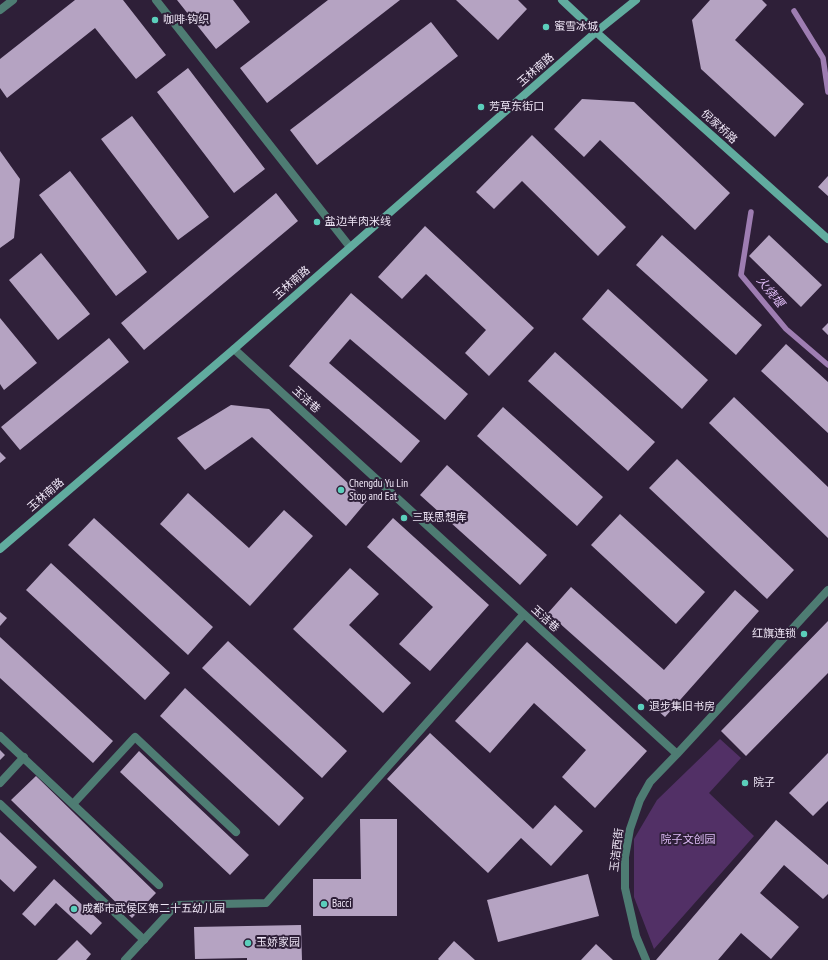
<!DOCTYPE html>
<meta charset="utf-8">
<style>
body{margin:0}
canvas{display:block;background:#2e1f38}
</style>
<canvas width="828" height="960"></canvas>
<script>
const ctx = document.querySelector('canvas').getContext('2d');
ctx.lineJoin = 'round';
function paint(path, color) { ctx.fillStyle = color; ctx.fill(path, 'evenodd'); }
const shape = rows => new Path2D(rows.map(r => 'M' + r).join(''));
function strokePath(path, color, width, dash) { ctx.strokeStyle = color; ctx.lineWidth = width; ctx.lineCap = dash ? 'butt' : 'round'; ctx.setLineDash(dash || []); ctx.stroke(path); }
function label(font, color, halo, rows, align = 'center') {
  ctx.font = font + ' "PT Sans Narrow","Noto Sans SC",sans-serif'; ctx.lineWidth = 4; ctx.setLineDash([]); ctx.textBaseline = 'middle'; ctx.strokeStyle = halo; ctx.fillStyle = color; for (const [text, x, y, turn = 0] of rows) {
    ctx.save(); ctx.translate(x, y); ctx.rotate((+turn || 0) * Math.PI / 180); ctx.textAlign = isNaN(turn) ? turn : align; if (halo) ctx.strokeText(text, 0, 0); ctx.fillText(text, 0, 0); ctx.restore();
  }
}
const green = shape([
 [720,739,741,758,709,793,754,836,654,949,634,897,634,839,657,800]
]);
const stream = shape([
 [794,11,823,58,828,92],
 [751,212,741,275,786,329,828,365]
]);
const building = shape([
 [75,0,123,0,166,55,136,79,95,28,7,98,0,88,0,59],
 [177,0,233,0,250,22,216,49],
 [328,0,400,0,267,103,240,68],
 [456,0,518,0,527,9,498,40],
 [710,0,762,0,767,5,735,40,804,104,775,137,701,69,692,20],
 [431,22,458,56,317,165,290,130],
 [188,68,265,169,234,193,157,92],
 [582,99,634,102,730,193,695,230,600,140,584,157,554,129],
 [132,116,209,217,178,240,101,139],
 [532,135,626,227,598,256,522,181,494,209,476,192],
 [0,151,20,179,14,238,0,248],
 [70,171,147,272,116,296,39,195],
 [828,176,828,196,818,187],
 [276,193,298,221,144,350,121,323],
 [425,226,534,328,489,376,465,353,486,330,426,274,402,299,378,277],
 [662,235,762,325,736,355,636,265],
 [769,235,822,285,801,307,749,256],
 [41,253,90,314,58,340,9,280],
 [608,289,708,380,682,409,582,319],
 [351,293,468,394,445,420,350,339,329,363,420,441,401,463,289,366],
 [0,318,37,363,4,390,0,384],
 [828,323,828,335,822,329],
 [109,338,129,362,20,450,1,427],
 [786,344,828,382,828,433,761,371],
 [555,352,655,442,628,471,528,381],
 [734,397,828,487,828,538,709,423],
 [231,405,269,409,367,501,346,526,252,437,205,470,177,438],
 [503,407,603,497,577,526,477,436],
 [0,452,6,458,0,463],
 [677,459,794,570,767,599,649,488],
 [447,465,547,555,520,585,420,495],
 [188,493,249,548,284,510,313,536,250,606,160,524],
 [620,514,705,592,676,624,591,545],
 [94,518,213,627,188,655,68,545],
 [393,518,489,605,430,671,399,644,433,607,367,547],
 [51,563,170,673,145,700,26,590],
 [350,568,379,594,349,625,411,683,383,713,293,629],
 [571,587,664,670,735,590,759,611,665,717,548,613],
 [0,612,7,618,0,626],
 [828,621,828,673,746,756,721,731],
 [0,637,113,741,93,763,0,678],
 [228,641,347,751,322,778,202,668],
 [527,642,647,751,595,808,562,777,586,750,534,703,490,753,455,721],
 [185,688,304,798,279,826,160,716],
 [430,733,533,829,555,805,583,831,551,866,521,838,488,873,387,779],
 [0,750,5,755,0,760],
 [139,751,249,855,230,875,120,772],
 [828,753,828,801,813,816,789,793],
 [36,776,156,893,132,918,11,800],
 [360,819,397,819,397,916,313,916,313,879,361,879],
 [776,820,828,865,828,894,823,899,784,865,760,893,799,927,771,959,741,933,718,960,656,960],
 [0,832,37,867,14,892,0,879],
 [588,874,599,916,498,942,487,900],
 [54,879,102,923,91,935,56,903,35,926,22,914],
 [301,925,302,960,247,960,247,958,195,959,194,927],
 [77,940,91,954,86,960,57,960],
 [454,941,475,960,439,960,438,959],
 [596,944,613,960,581,960]
]);
const service = shape([
 [0,736,159,885],
 [0,783,24,757],
 [0,804,144,940],
 [73,804,135,737,236,832]
]);
const minor = shape([
 [156,0,350,247],
 [0,10,13,0],
 [234,349,677,754,828,590],
 [125,960,176,905,266,903,524,614],
 [646,960,636,936,625,888,625,857,630,829,640,800,650,782,677,754]
]);
const secondary = shape([
 [562,0,596,32,828,239],
 [0,549,234,349,596,32,636,0]
]);
const markers = [
 [155,20,4,"#5bcebb"],
 [546,27,4,"#5bcebb"],
 [481,107,4,"#5bcebb"],
 [317,222,4,"#5bcebb"],
 [341,490,4,"#5bcebb"],
 [404,518,4,"#5bcebb"],
 [804,634,4,"#5bcebb"],
 [641,707,4,"#5bcebb"],
 [745,783,4,"#5bcebb"],
 [324,904,4,"#5bcebb"],
 [74,909,4,"#5bcebb"],
 [248,943,4,"#5bcebb"]
];
const poiNames = [
 ["咖啡·钩织",163,20],
 ["蜜雪冰城",554,27],
 ["芳草东街口",489,107],
 ["盐边羊肉米线",325,222],
 ["Chengdu Yu Lin",349,484],
 ["Stop and Eat",349,497],
 ["三联思想库",412,518],
 ["红旗连锁",796,634,"right"],
 ["退步集旧书房",649,707],
 ["院子",753,783],
 ["Bacci",332,904],
 ["成都市武侯区第二十五幼儿园",82,909],
 ["玉娇家园",256,943]
];
const streetNames = [
 ["玉林南路",536,70,-41],
 ["倪家桥路",719,127,42],
 ["玉林南路",292,283,-41],
 ["玉洁巷",306,400,42],
 ["玉林南路",46,495,-41],
 ["玉洁巷",545,619,42],
 ["玉洁西街",617,850,-83]
];
const parkNames = [
 ["院子文创园",688,840]
];
const waterNames = [
 ["火烧堰",770,292,51]
];
paint(green, '#523066');
strokePath(stream, '#9e7db2', 5.5);
paint(building, '#b5a3c2');
strokePath(service, '#4e7c73', 8);
strokePath(minor, '#4e7c73', 8);
strokePath(secondary, '#61ac9f', 8);
for (const [x, y, r, color] of markers) { const dot = new Path2D(); dot.arc(x, y, r, 0, 2 * Math.PI); ctx.fillStyle = color; ctx.fill(dot); strokePath(dot, '#2e1f38', 1.5); }
label('11px', '#efe6f6', '#2e1f38', poiNames, 'left');
label('11px', '#efe6f6', '#2e1f38', streetNames);
label('11px', '#ddbbf5', '#2e1f38', parkNames);
label('italic 12px', '#e0bdf7', '#2e1f38', waterNames);
</script>
